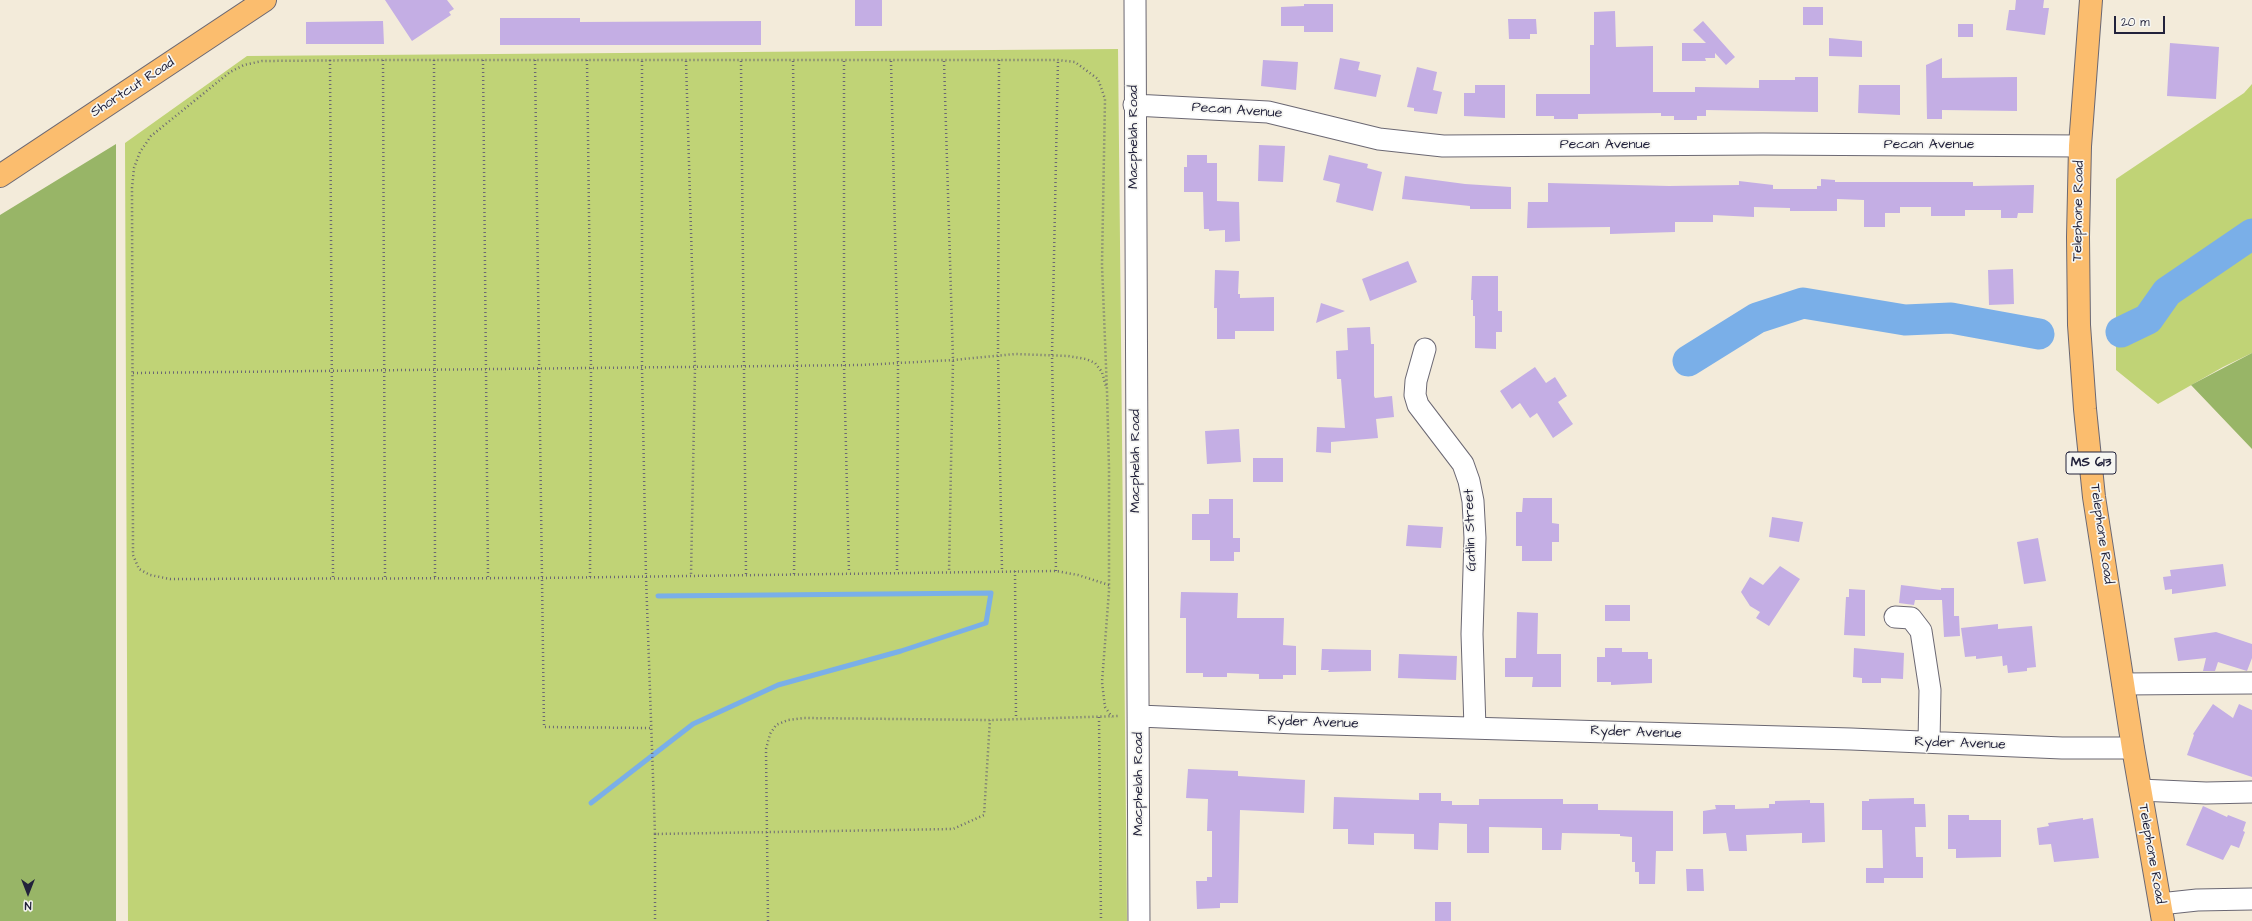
<!DOCTYPE html>
<style>
body{margin:0}
#map{position:relative;width:2252px;height:921px;overflow:hidden;background:#f3ebda;font-family:"Architects Daughter",sans-serif}
canvas{display:block}
.north{position:absolute;left:8px;top:873px;width:40px;height:40px;-webkit-text-stroke:3px #f6f6f2;paint-order:stroke;rotate:180deg;font-size:11px;font-weight:700;line-height:16px;text-align:center;color:#22223b}
.north::after{content:'';display:block;margin:auto;width:14px;height:18px;background:#22223b;clip-path:polygon(50% 0,100% 100%,50% 72%,0 100%)}
.scale{position:absolute;left:2114px;top:16px;width:51px;height:18px;box-sizing:border-box;border:2px solid #22223b;border-top:0;padding-left:5px;font-size:12px;line-height:14px;white-space:nowrap;color:#22223b;-webkit-text-stroke:3px #f6f6f2;paint-order:stroke}
</style>
<div id="map">
<canvas width="2252" height="921"></canvas>
<div class="north">N</div>
<div class="scale">20 m</div>
</div>
<script>
const ctx = document.querySelector('canvas').getContext('2d');
ctx.lineJoin = 'round';
function paint(path, color) { ctx.fillStyle = color; ctx.fill(path, 'evenodd'); }
const shape = rows => new Path2D(rows.map(r => 'M' + r).join(''));
function strokePath(path, color, width, dash) { ctx.strokeStyle = color; ctx.lineWidth = width; ctx.lineCap = dash ? 'butt' : 'round'; ctx.setLineDash(dash || []); ctx.stroke(path); }
function label(font, color, halo, rows, align = 'center') {
  ctx.font = font + ' "Architects Daughter",sans-serif'; ctx.lineWidth = 3.5; ctx.setLineDash([]); ctx.textBaseline = 'middle'; ctx.strokeStyle = halo; ctx.fillStyle = color; for (const [text, x, y, turn = 0] of rows) {
    ctx.save(); ctx.translate(x, y); ctx.rotate((+turn || 0) * Math.PI / 180); ctx.textAlign = isNaN(turn) ? turn : align; if (halo) ctx.strokeText(text, 0, 0); ctx.fillText(text, 0, 0); ctx.restore();
  }
}
const green = shape([
 [1118,49,1127,921,128,921,125,143,247,56],
 [2252,84,2252,353,2223,367,2158,404,2116,370,2116,179,2244,93]
]);
const forest = shape([
 [116,144,116,921,0,921,0,215],
 [2252,353,2252,449,2191,385]
]);
const stream = shape([
 [591,803,693,724,778,685,901,651,986,623,991,593,658,596]
]);
const river = shape([
 [2121,332,2148,319,2167,292,2252,234],
 [1688,361,1757,318,1803,303,1905,320,1951,318,2039,334]
]);
const building = shape([
 [385,0,447,0,454,9,449,12,451,15,412,41],
 [855,0,882,0,882,26,855,26],
 [2016,0,2044,0,2043,8,2049,8,2045,35,2006,30,2009,10,2015,10],
 [1304,4,1333,4,1333,32,1304,32,1304,26,1281,26,1281,7,1304,6],
 [1803,7,1823,7,1823,25,1803,25],
 [1615,11,1616,47,1653,46,1653,92,1695,92,1695,87,1759,88,1759,80,1795,80,1795,77,1818,77,1818,112,1706,110,1706,116,1697,116,1697,120,1674,120,1674,116,1661,116,1661,113,1578,114,1578,119,1554,119,1554,116,1536,116,1536,94,1590,94,1590,45,1594,45,1594,12],
 [500,18,580,18,580,22,761,21,761,45,500,45],
 [1508,19,1536,19,1537,34,1530,34,1530,39,1509,39],
 [383,21,384,44,306,44,306,22],
 [1703,21,1735,57,1726,65,1715,53,1715,58,1705,58,1706,61,1682,61,1682,43,1706,43,1693,30],
 [1958,24,1973,24,1973,37,1958,37],
 [1829,38,1862,41,1862,57,1829,56],
 [2170,43,2219,47,2216,99,2167,96],
 [1340,58,1360,62,1358,70,1381,75,1376,97,1334,89],
 [1942,58,1942,78,2017,77,2017,111,1942,110,1942,119,1927,119,1926,65],
 [1263,60,1298,62,1296,90,1261,86],
 [1417,67,1437,72,1433,90,1442,92,1437,114,1414,111,1414,108,1407,107],
 [1475,85,1505,85,1505,118,1464,116,1464,93,1475,93],
 [1859,85,1900,85,1900,115,1858,113],
 [1259,145,1285,146,1283,182,1258,181],
 [1187,155,1207,155,1207,163,1217,163,1217,201,1239,202,1240,241,1225,242,1225,230,1209,231,1209,229,1204,229,1203,192,1184,192,1184,167,1187,167],
 [1329,155,1368,164,1367,168,1382,172,1373,211,1336,202,1340,184,1323,180],
 [1405,176,1465,184,1511,187,1511,209,1470,209,1470,206,1402,199],
 [1821,179,1835,180,1835,182,1973,182,1973,186,2034,185,2033,213,2018,213,2017,218,2001,218,2001,210,1965,210,1965,216,1931,216,1931,207,1900,207,1900,213,1885,213,1885,227,1864,227,1864,200,1837,199,1837,211,1790,211,1790,208,1754,207,1754,217,1713,215,1713,222,1675,222,1675,232,1610,234,1610,227,1527,228,1528,202,1548,202,1548,183,1669,186,1739,185,1739,181,1773,185,1773,189,1817,189,1817,186,1821,186],
 [1408,261,1417,282,1370,301,1362,279],
 [2013,269,2014,304,1989,305,1988,270],
 [1215,270,1239,271,1238,294,1240,294,1240,298,1274,297,1274,331,1235,331,1235,339,1217,339,1217,308,1214,308],
 [1472,276,1498,276,1498,311,1502,311,1502,332,1496,332,1496,349,1475,348,1475,316,1473,316,1473,300,1471,300],
 [1321,303,1345,311,1316,323],
 [1370,327,1371,344,1374,344,1374,396,1375,398,1392,396,1394,417,1376,419,1378,438,1331,442,1331,453,1316,452,1317,427,1345,428,1341,379,1337,379,1336,351,1348,350,1347,328],
 [1535,367,1546,383,1555,377,1567,396,1558,402,1573,424,1553,438,1537,413,1530,418,1520,403,1512,409,1500,391],
 [1239,429,1241,462,1207,464,1205,431],
 [1253,458,1283,458,1283,482,1253,482],
 [1523,498,1552,498,1552,523,1559,524,1559,542,1552,542,1552,561,1522,561,1522,546,1516,546,1516,512,1522,512],
 [1209,499,1233,499,1233,538,1240,538,1240,552,1234,552,1234,561,1210,561,1210,540,1192,540,1192,514,1209,514],
 [1772,517,1803,522,1799,542,1769,537],
 [1408,525,1443,527,1441,548,1406,546],
 [2038,538,2046,581,2024,584,2017,542],
 [2223,564,2226,586,2172,594,2172,589,2165,590,2163,577,2171,576,2170,570],
 [1780,566,1800,579,1769,626,1756,618,1760,612,1750,606,1741,592,1750,577,1763,585],
 [1901,585,1941,590,1941,588,1954,588,1954,616,1959,616,1960,636,1944,637,1942,600,1915,600,1914,605,1899,603],
 [1849,589,1865,590,1865,636,1844,635,1846,597,1849,597],
 [1181,592,1238,593,1237,618,1284,618,1283,645,1296,646,1296,675,1283,675,1283,679,1259,679,1259,674,1227,673,1227,677,1203,677,1203,673,1186,673,1186,618,1180,618],
 [1605,605,1630,605,1630,621,1605,621],
 [1517,612,1538,613,1537,654,1561,654,1561,687,1532,687,1533,677,1505,677,1505,658,1516,658],
 [1998,624,1998,629,2032,626,2036,667,2027,668,2027,671,2008,673,2007,665,2003,666,2002,656,1976,659,1976,656,1965,657,1961,628],
 [2216,632,2252,644,2252,658,2247,671,2218,662,2215,671,2203,671,2206,658,2178,661,2174,638],
 [1605,648,1622,648,1622,652,1648,652,1648,659,1652,659,1652,683,1611,685,1611,682,1597,682,1597,657,1605,657],
 [1854,648,1904,653,1903,679,1881,678,1881,683,1862,683,1862,678,1853,677],
 [1322,649,1371,650,1371,671,1328,672,1329,670,1321,670],
 [1399,654,1457,656,1456,680,1398,678],
 [2213,704,2233,718,2239,704,2252,710,2252,777,2187,755,2194,735,2193,734],
 [1188,769,1238,771,1238,776,1305,780,1304,813,1240,810,1238,903,1220,903,1220,908,1197,909,1196,881,1207,881,1207,877,1212,877,1212,831,1207,831,1208,799,1186,798],
 [1419,793,1441,793,1441,801,1452,801,1452,805,1479,805,1479,799,1563,799,1563,804,1598,804,1598,810,1673,811,1673,851,1656,851,1655,884,1639,884,1639,872,1635,872,1635,862,1632,862,1632,837,1620,836,1620,834,1562,833,1561,850,1542,850,1542,828,1489,827,1489,853,1467,853,1467,824,1439,823,1438,850,1414,849,1414,834,1374,833,1374,845,1348,844,1348,829,1333,829,1334,797,1419,800],
 [1914,798,1914,804,1925,804,1926,827,1915,827,1916,857,1923,857,1923,878,1884,878,1884,883,1866,883,1866,868,1883,868,1882,830,1862,830,1862,801,1869,801,1869,799],
 [1810,800,1810,803,1824,803,1825,842,1802,843,1802,833,1746,835,1747,851,1729,851,1726,833,1703,834,1703,811,1716,809,1715,805,1735,805,1735,809,1769,808,1769,804,1775,804,1775,801],
 [2203,806,2227,817,2228,815,2246,822,2243,831,2245,832,2239,848,2231,845,2223,860,2186,845],
 [1948,815,1969,815,1969,820,2001,820,2001,857,1956,858,1956,849,1948,849],
 [2083,818,2083,820,2093,818,2099,858,2054,862,2051,844,2039,845,2037,828,2049,826,2048,823],
 [1686,869,1703,869,1704,891,1687,891],
 [1435,902,1451,902,1451,921,1435,921]
]);
const path = shape([
 [330,60,333,578],
 [383,60,385,578],
 [434,60,435,578],
 [483,60,488,578],
 [535,60,544,727,651,728],
 [587,60,591,368,590,577],
 [999,60,998,356,1002,571],
 [642,61,642,367,646,577,655,834,953,829,984,815,990,720],
 [686,61,695,367,691,576],
 [741,61,746,575],
 [793,61,797,366,794,574],
 [844,61,844,365,849,573],
 [891,61,898,363,897,573],
 [944,61,953,360,949,572],
 [133,373,862,365,953,360,1015,354,1068,356,1086,359,1095,363,1102,372,1106,387],
 [1015,571,1016,719],
 [1056,571,1052,355,1058,60],
 [1109,585,1078,575,1056,571,540,578,170,579,150,575,139,569,133,555,132,188,134,168,140,152,151,136,230,72,244,65,262,61,383,60,1058,60,1075,62,1098,79,1105,99,1102,265,1107,391,1109,468,1109,591,1102,682,1105,707,1112,717],
 [1099,717,1101,921],
 [655,834,655,921],
 [768,921,766,749,770,734,776,725,788,720,804,718,990,720,1120,716]
]);
const minor = shape([
 [1135,0,1139,921],
 [1134,105,1268,112,1379,139,1443,146,1763,144,2080,146],
 [1425,349,1416,381,1415,395,1418,405,1463,464,1469,481,1473,501,1475,538,1472,634,1475,728],
 [1895,617,1911,618,1921,631,1930,690,1929,742],
 [2123,684,2252,683],
 [1140,716,1295,723,1851,739,2062,748,2133,748],
 [2140,790,2206,793,2252,792],
 [2160,904,2197,900,2252,899]
]);
const major = shape([
 [2091,0,2080,146,2078,237,2079,325,2085,409,2094,497,2133,748,2163,921],
 [0,176,265,0]
]);
const shields = [
 [2091,463,50]
];
const shieldNames = [
 ["MS 613",2091,463]
];
const streetNames = [
 ["Shortcut Road",133,88,-33],
 ["Pecan Avenue",1237,111,4],
 ["Macphelah Road",1134,137,-90],
 ["Pecan Avenue",1605,145],
 ["Pecan Avenue",1929,145],
 ["Telephone Road",2079,211,-89],
 ["Macphelah Road",1136,461,-90],
 ["Gatlin Street",1471,530,-92],
 ["Telephone Road",2101,534,82],
 ["Ryder Avenue",1313,723,2],
 ["Ryder Avenue",1636,733,2],
 ["Ryder Avenue",1960,744,2],
 ["Macphelah Road",1139,784,-90],
 ["Telephone Road",2151,854,80]
];
paint(green, '#c0d376');
paint(forest, '#98b567');
strokePath(stream, '#7aafe8', 5);
strokePath(river, '#7aafe8', 31);
paint(building, '#c4aee4');
strokePath(minor, '#6b6873', 23);
strokePath(major, '#6b6873', 24);
strokePath(path, '#6b6873', 2.5, [1, 3]);
strokePath(minor, '#fff', 21);
strokePath(major, '#fbbd6e', 22);
for (const [x, y, w] of shields) { const box = new Path2D(); box.roundRect(x - w / 2, y - 11, w, 22, 3); ctx.fillStyle = '#f6f6f2'; ctx.fill(box); strokePath(box, '#22223b', 1); }
label('bold 13px', '#22223b', null, shieldNames);
label('14px', '#22223b', '#f6f6f2', streetNames);
</script>
